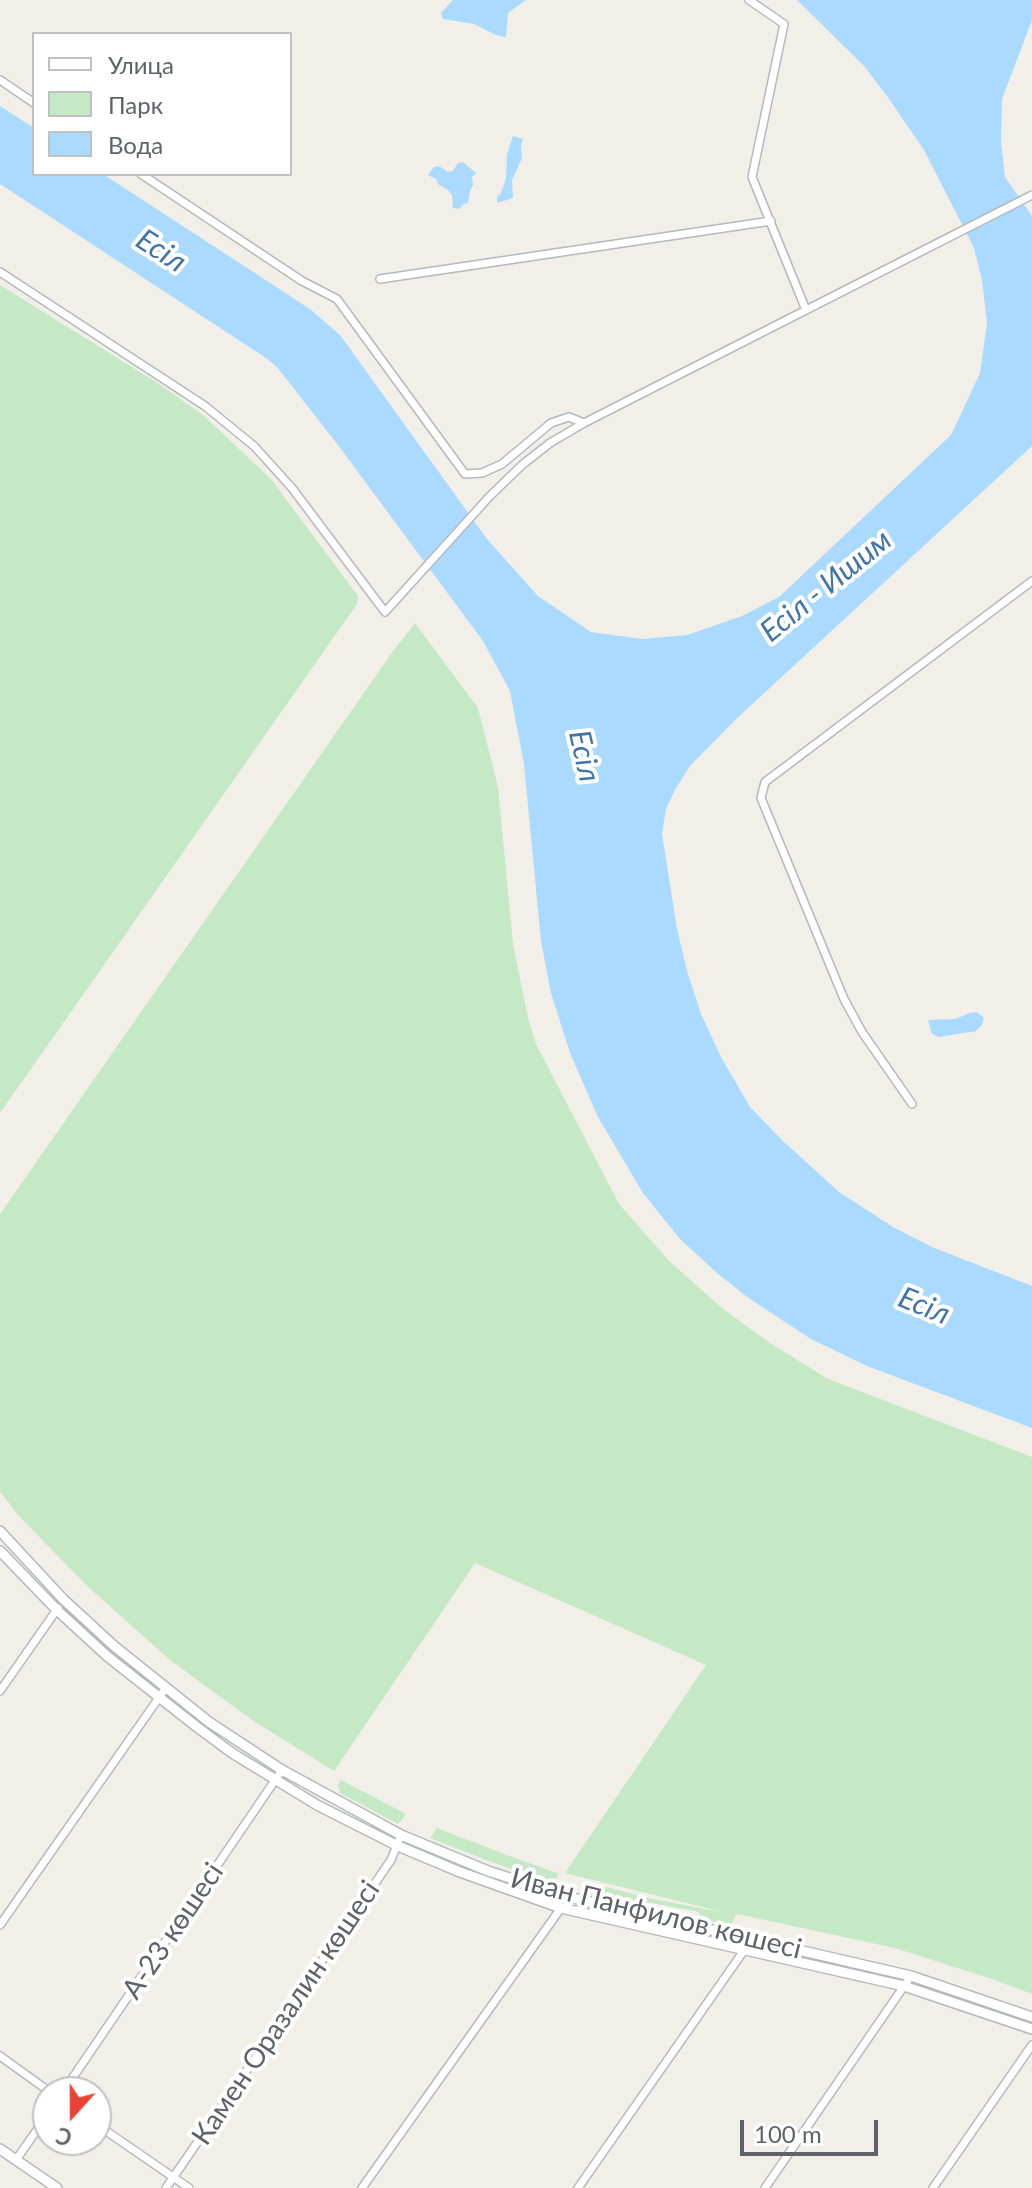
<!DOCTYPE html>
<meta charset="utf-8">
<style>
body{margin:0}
#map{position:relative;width:1032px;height:2188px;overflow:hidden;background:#f1efe8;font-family:Lato,sans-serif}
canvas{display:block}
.legend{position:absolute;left:32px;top:32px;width:260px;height:144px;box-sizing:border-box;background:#fff;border:2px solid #bfc1c3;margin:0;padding:10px 14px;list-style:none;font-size:24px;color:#5f6368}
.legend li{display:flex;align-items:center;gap:16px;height:40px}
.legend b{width:40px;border:2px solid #bfc1c3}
.north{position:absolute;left:32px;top:2076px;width:80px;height:80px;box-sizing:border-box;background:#fff;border:2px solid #bfc1c3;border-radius:50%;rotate:201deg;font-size:22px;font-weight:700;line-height:32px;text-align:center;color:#5f6368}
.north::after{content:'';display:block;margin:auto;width:28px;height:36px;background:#ea4335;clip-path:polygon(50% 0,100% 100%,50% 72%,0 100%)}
.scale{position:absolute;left:740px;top:2120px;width:138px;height:36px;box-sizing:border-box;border:4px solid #5f6368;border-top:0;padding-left:10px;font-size:24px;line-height:28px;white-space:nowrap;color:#5f6368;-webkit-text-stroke:6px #fff;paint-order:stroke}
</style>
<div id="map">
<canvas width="1032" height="2188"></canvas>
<ul class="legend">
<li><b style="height:10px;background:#fff"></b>Улица</li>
<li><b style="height:22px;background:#c5e8c5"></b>Парк</li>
<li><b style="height:22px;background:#aadaff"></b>Вода</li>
</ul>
<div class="north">С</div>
<div class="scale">100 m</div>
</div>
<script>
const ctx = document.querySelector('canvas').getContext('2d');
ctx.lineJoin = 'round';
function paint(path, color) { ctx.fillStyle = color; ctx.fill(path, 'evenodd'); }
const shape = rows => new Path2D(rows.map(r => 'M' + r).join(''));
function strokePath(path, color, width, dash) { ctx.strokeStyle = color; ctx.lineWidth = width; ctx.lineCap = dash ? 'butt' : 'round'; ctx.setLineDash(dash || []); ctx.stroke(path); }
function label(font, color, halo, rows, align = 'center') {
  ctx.font = font + ' Lato,sans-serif'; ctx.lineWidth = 8; ctx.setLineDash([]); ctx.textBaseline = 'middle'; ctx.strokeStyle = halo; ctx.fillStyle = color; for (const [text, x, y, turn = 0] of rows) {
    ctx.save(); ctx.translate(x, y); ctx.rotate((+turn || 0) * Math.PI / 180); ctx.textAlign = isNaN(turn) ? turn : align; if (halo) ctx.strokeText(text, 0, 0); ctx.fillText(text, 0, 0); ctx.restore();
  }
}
const green = shape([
 [0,285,159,384,203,415,271,479,358,596,357,604,0,1113],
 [415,623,478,708,498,787,513,944,528,1018,536,1044,619,1204,669,1261,723,1309,770,1343,828,1379,1032,1457,1032,1994,992,1979,895,1948,737,1914,730,1926,698,1918,700,1913,695,1911,646,1902,631,1905,593,1896,588,1894,594,1884,653,1899,727,1913,565,1873,706,1665,475,1563,334,1771,252,1720,170,1660,86,1585,17,1514,0,1491,0,1214,391,654],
 [341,1780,406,1814,398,1824,340,1793,338,1784],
 [437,1828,504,1854,559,1874,553,1884,489,1861,430,1838]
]);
const water = shape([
 [453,0,526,0,508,13,506,37,496,35,474,24,443,19,441,13],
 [797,0,1032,0,1032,20,1002,99,1001,141,1005,177,1032,216,1032,446,735,720,690,766,676,788,666,809,662,834,677,929,687,971,701,1014,721,1057,750,1107,783,1141,839,1192,893,1227,932,1247,1032,1286,1032,1428,867,1366,811,1339,750,1299,718,1274,680,1239,643,1193,598,1117,570,1053,551,993,541,941,524,764,510,691,483,641,338,445,277,367,266,358,0,184,0,106,34,128,34,174,103,174,310,309,340,335,487,539,538,596,591,632,642,639,687,635,742,616,779,597,951,435,980,373,987,323,982,280,974,248,924,150,887,96,864,66],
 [513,136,523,139,521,145,522,158,512,180,513,198,497,203,497,197,501,193,506,178,507,154],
 [463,162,476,173,472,177,473,185,470,191,468,203,464,204,459,209,453,208,452,195,448,190,438,184,436,179,428,175,434,167,439,166,448,172,453,171,458,163],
 [977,1012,984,1018,982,1025,976,1031,939,1037,932,1034,928,1020,955,1019,970,1013]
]);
const minor = shape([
 [749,0,784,24,752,177,806,310],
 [0,80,34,103],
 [141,174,302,281,337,299,465,474,482,473,502,464,551,423,569,417,584,423],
 [0,272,205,406,254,446,292,488,385,612,489,497,522,465,550,443,584,423,1032,195],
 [380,279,771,221],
 [912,1104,862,1032,844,999,761,798,765,782,1032,581],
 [0,1691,58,1608],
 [0,1925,165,1689],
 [0,2056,50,2092],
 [63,2092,282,1770],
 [96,2124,189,2188],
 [16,2160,48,2114],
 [166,2188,391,1860,401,1835],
 [362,2188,561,1908],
 [578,2188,745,1949,750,1938],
 [765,2188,911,1976],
 [933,2188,1032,2045]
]);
const tertiary = shape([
 [0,1531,63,1599,114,1646,209,1722,282,1770,401,1835,488,1871,569,1897,911,1976,1032,2017],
 [0,1551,57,1610,107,1656,197,1727,232,1753,317,1805,398,1846,460,1872,561,1908,904,1986,1032,2029],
 [0,2149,57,2188]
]);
const streetNames = [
 ["Иван Панфилов көшесі",656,1914,14],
 ["А-23 көшесі",173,1931,-56],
 ["Камен Оразалин көшесі",286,2013,-56]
];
const waterNames = [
 ["Есіл",161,251,33],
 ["Есіл - Ишим",826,586,-39],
 ["Есіл",584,756,77],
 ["Есіл",924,1306,22]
];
paint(green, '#c5e8c5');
paint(water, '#aadaff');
strokePath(minor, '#b5b8bc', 10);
strokePath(tertiary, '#b5b8bc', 12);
strokePath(minor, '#fff', 7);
strokePath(tertiary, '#fff', 9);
label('28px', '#5f6368', '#fff', streetNames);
label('italic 30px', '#4174aa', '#fff', waterNames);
</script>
